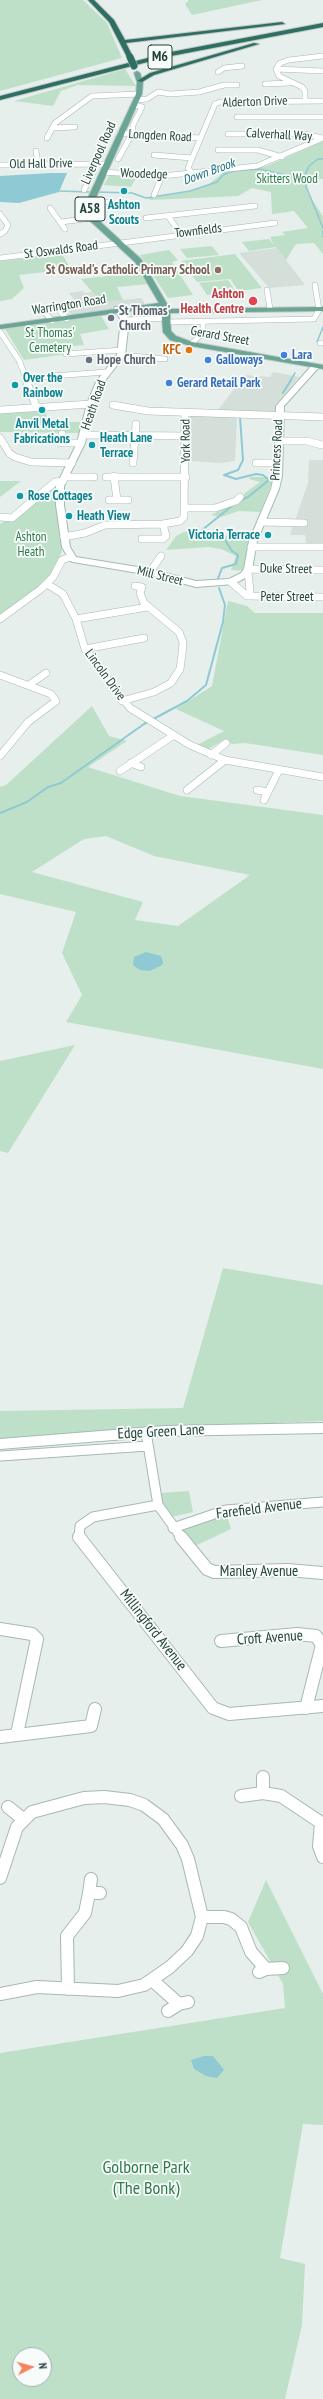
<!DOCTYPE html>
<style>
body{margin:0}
#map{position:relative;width:323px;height:2399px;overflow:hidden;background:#e6efeb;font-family:"PT Sans Narrow",sans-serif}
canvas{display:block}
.north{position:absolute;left:12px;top:2347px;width:40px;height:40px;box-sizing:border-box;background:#f7fbf9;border:1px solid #a3b1ad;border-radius:50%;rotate:84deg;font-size:11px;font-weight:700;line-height:16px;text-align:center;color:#24423a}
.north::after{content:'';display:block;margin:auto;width:14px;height:18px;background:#f4845f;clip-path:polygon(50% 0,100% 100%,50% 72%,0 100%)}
</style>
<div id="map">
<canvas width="323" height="2399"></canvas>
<div class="north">N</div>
</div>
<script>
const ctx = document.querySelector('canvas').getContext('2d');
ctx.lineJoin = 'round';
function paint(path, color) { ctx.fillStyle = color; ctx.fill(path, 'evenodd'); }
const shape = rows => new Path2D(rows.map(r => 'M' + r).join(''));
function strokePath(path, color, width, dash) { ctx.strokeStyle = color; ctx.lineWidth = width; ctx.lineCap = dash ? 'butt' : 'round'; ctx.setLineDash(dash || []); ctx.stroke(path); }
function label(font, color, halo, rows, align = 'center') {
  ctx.font = font + ' "PT Sans Narrow",sans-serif'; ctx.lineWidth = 3.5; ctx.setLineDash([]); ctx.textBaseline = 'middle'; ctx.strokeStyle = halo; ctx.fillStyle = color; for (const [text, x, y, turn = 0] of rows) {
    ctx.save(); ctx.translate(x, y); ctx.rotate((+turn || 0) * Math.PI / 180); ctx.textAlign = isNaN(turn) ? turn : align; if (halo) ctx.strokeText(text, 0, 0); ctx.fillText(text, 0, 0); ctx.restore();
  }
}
const built = shape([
 [277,248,286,260,305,285,269,288,239,253],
 [83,291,84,293,92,292,101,302,142,298,145,305,72,315,59,302,74,299,69,293],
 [148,308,161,309,162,317,129,318,123,311],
 [273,372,299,377,275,405,275,413,217,411,245,375,270,377],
 [190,416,237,416,235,461,219,463,191,461],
 [309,460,323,460,323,546,307,546,305,535,290,535,308,483]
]);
const green = shape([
 [0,0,83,0,107,23,122,58,0,91],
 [189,0,262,0,192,15,185,4],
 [125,69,136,86,78,85,61,91,53,106,14,101],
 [323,141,323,179,308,179,307,192,323,216,323,254,314,243,296,244,286,260,276,247,249,251,242,242,269,239,274,245,270,237,285,235,282,232,308,228,294,211,272,214,271,192,252,188,238,196,150,200,148,198,186,192,208,185,224,172,267,166],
 [110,174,137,176,131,187,104,185],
 [212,246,219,255,187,258,180,249],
 [169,250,178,260,172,262,193,295,168,298,140,255],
 [62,254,71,269,19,275,24,288,12,299,0,301,0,261],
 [235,254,262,288,239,291,230,279,197,282,181,261],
 [142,272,149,284,117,287,123,300,101,302,81,279],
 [228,280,236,292,207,295,199,283],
 [101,316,109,329,80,334,84,345,65,347,67,354,24,360,5,329],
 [47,411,45,422,83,422,80,433,0,432,0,413],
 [250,477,271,477,272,482,260,512,239,511,221,517,211,515,240,500,245,493,260,482,249,479],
 [0,481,21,481,0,497],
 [52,487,56,489,62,551,52,574,43,585,0,616,0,524],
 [195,530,216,535,240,536,253,533,245,571,231,570,236,556,221,549,208,547,166,550,176,536,184,532],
 [228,601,247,606,255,613,323,613,323,755,245,743,232,744,224,740,207,750,197,745,224,731,176,709,212,686],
 [92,706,109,736,127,741,88,767,180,796,323,815,323,1069,66,1022,82,995,62,953,76,912,0,894,0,787,6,785],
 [106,836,154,856,250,875,178,926,135,920,143,902,32,872,84,839],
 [75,1045,8,1153,0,1151,0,1061],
 [223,1268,323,1285,323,1421,150,1428,0,1440,0,1411,183,1408],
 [189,1491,193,1512,171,1517,163,1504,161,1493],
 [226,1513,231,1529,195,1546,182,1529],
 [266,1880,323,1994,323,2125,303,2124,280,2258,305,2264,302,2325,285,2399,0,2399,0,2053,285,2008,283,1984,248,1922],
 [20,2355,44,2355,44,2379,20,2379]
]);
const water = shape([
 [51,173,67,173,59,192,19,203,0,202,0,176],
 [146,952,161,956,163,962,162,965,150,971,140,970,133,965,134,957],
 [204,2056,213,2056,224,2070,217,2078,206,2076,194,2069,191,2060]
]);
const streamFar1 = shape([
 [303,179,323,228],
 [303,179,309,166,318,159,323,159],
 [60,191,89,192],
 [98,192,132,193,146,198,190,191,217,182,223,175,233,171,259,169,303,179],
 [323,231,323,237],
 [323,327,317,342,323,346],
 [290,381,295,373]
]);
const stream = shape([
 [283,393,291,380],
 [237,502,248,497,269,480,263,475,256,474,236,479,224,475,238,470,243,460,240,417],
 [217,581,222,568,236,564,238,555,232,551,223,537,201,531,233,505],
 [0,813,27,802,48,787,61,783,144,724,187,701,206,685,223,622,225,605,219,588]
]);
const streetFar3 = shape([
 [276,69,323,71],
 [218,72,224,68,242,66],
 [265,84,290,83],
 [137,100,147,99,158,92,170,94,199,92,224,85,237,85],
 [305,101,305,91,302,87,279,76,276,69,280,63,289,60,323,56],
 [237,117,323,117],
 [52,128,75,127],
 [120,133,200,138],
 [228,134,304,134,323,138],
 [47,138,55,123,92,96,139,94],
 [218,150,258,150,282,157],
 [36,151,38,164],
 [154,155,192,158],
 [118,159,132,134,133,125,142,107,135,105],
 [0,165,107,164],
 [103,172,162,176,257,166,323,138],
 [192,173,188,168,215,104,220,102,323,101],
 [84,190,94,171,90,164],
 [154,195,162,176],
 [90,202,107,202],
 [50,208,65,229],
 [0,214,8,225,5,231,0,234],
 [168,216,180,233],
 [146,218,255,206],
 [61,222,92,218],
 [121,243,275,223],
 [0,258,121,243],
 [267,290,270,309],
 [125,320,167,318],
 [52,321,43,310,57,308,67,319],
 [167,322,314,319,319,310,315,285],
 [0,332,19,360,27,381],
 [320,343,323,343],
 [191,344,203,333,203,321],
 [66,354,122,350],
 [121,355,165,359],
 [26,378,106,372]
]);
const streetFar2 = shape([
 [26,380,36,406],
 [113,405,148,411,323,417],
 [0,410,91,404],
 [62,434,61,443,81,443],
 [84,435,185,436],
 [0,438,10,454,15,457,31,462,72,463],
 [279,441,307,441,322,445],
 [133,463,136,424],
 [256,463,278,463],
 [114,476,117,500],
 [66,477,94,477],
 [106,477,186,477],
 [109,500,128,500],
 [185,508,215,508,236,501,240,497],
 [0,517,12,518,55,482,63,481],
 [261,522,304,523],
 [64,537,85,533,105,525,163,524,180,521,184,517,185,412],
 [142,539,163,539,166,536,163,524],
 [251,547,323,547],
 [248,569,323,570],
 [150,572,161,556],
 [248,572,250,591],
 [231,582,247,596,323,597],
 [47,584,63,594,76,619,85,649,130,708,190,745,225,760,323,777],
 [0,619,41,589,53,577,62,560,70,557],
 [76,619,148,607],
 [85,649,144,638],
 [0,675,51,694,56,701,28,722,0,756],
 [29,685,46,673],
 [122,701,154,692,171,683,180,669,182,654,183,642,179,632,144,603,140,593,142,587,135,586],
 [211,755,226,743],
 [131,763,141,767],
 [120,771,174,735],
 [187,790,225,760],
 [257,790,268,792],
 [264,800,279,770]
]);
const streetFar1 = shape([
 [146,1432,158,1505,182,1538],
 [1,1456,148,1446],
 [173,1528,226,1510,323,1502],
 [79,1538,80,1526,93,1517,158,1505]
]);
const street = shape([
 [79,1537,213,1708,229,1714,323,1706],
 [181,1537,207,1569,214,1572,287,1570,323,1573],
 [0,1629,32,1634,37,1639,17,1734],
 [221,1641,297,1634,316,1636,322,1645,306,1708],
 [0,1737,91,1726,95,1709],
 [263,1777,263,1793],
 [241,1796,263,1793,281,1796,323,1824],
 [8,1807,23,1819],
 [321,1823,319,1846,323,1857],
 [0,1878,17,1827,32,1812,84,1798,104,1797,130,1800,144,1805,163,1819,182,1845,188,1859,202,1917,197,1936,187,1951,170,1967,144,1985,118,1991,37,1987,0,1994],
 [91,1879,89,1893,100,1893],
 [202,1917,224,1917,231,1919,241,1927,251,1952,266,1969,259,1972],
 [266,1969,283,1968],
 [152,1980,179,2004],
 [68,1989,67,1936,85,1913,89,1893],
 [168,2011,179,2004,188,2002]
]);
const secondary = shape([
 [115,307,121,307,129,320,125,355,104,382,95,404,85,443,64,486,64,505,70,547,76,557,150,569,196,581,229,579,241,573,244,569,249,541,271,489,274,476,276,406,313,364,320,366,284,406,282,476,279,489,257,541,252,569,247,577,234,584,196,587,150,575,73,562,70,561,62,547,56,505,56,486,77,443,87,404,96,382,117,355,121,320,114,309,115,307],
 [323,1423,323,1433,164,1436,0,1449,0,1439,164,1426,323,1423]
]);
const primary = shape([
 [137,71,140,73,143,82,142,94,94,202,95,217,141,259,170,309,323,307,323,311,170,313,171,331,176,336,192,342,323,365,323,369,191,346,170,340,163,332,161,307,0,329,0,325,159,303,135,262,89,220,86,209,86,202,136,94,137,82,134,73,137,71]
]);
const highway = shape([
 [88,0,94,0,114,20,125,40,282,22,285,24,126,43,133,57,130,59,127,57,109,22,88,0],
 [323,23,323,27,171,56,0,100,0,96,171,52,323,23],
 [254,43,259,44,154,75,142,82,137,81,150,73,254,43]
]);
const highwayBridge = shape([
 [130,57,134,66]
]);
const markers = [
 [124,191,4,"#0f9aa8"],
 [218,270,4,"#8d6e63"],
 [253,301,5,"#e0444e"],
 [111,318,4,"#6b7280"],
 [189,350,4,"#e8710a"],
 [284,355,4,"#3f7fe0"],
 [89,360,4,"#6b7280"],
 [208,360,4,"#3f7fe0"],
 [169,383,4,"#3f7fe0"],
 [15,385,4,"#0f9aa8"],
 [42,410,4,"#0f9aa8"],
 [92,445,4,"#0f9aa8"],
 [20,496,4,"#0f9aa8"],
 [69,516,4,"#0f9aa8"],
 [268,535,4,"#0f9aa8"]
];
const farStreetnames = [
 ["Alderton Drive",255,102,-2],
 ["Calverhall Way",279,135,3],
 ["Longden Road",160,136,3],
 ["Liverpool Road",99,153,-66],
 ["Old Hall Drive",41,164,-1],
 ["Woodedge",144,174,2],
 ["Townfields",198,231,-7],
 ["St Oswalds Road",61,250,-7],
 ["Warrington Road",69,305,-9],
 ["Gerard Street",220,336,10],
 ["Heath Road",94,405,-71],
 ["York Road",186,441,-91],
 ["Princess Road",277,450,-87],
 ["Duke Street",286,569,1],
 ["Mill Street",160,576,14],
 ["Peter Street",287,597],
 ["Lincoln Drive",105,675,54]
];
const farWaternames = [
 ["Down Brook",209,172,-20]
];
const farParknames = [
 ["Skitters Wood",287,179],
 ["St Thomas'",50,333],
 ["Cemetery",50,348],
 ["Ashton",31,537],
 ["Heath",31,552]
];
const farCulturenames = [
 ["Ashton",124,205,"center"],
 ["Scouts",124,220,"center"],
 ["Over the",23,378],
 ["Rainbow",23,393],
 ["Anvil Metal",42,424,"center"],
 ["Fabrications",42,439,"center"],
 ["Heath Lane",100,438],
 ["Terrace",100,453],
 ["Rose Cottages",28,496],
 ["Heath View",77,516],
 ["Victoria Terrace",260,535,"right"]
];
const farEducationnames = [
 ["St Oswald's Catholic Primary School",210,270]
];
const farHealthnames = [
 ["Ashton",244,294],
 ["Health Centre",244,309]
];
const farWorshipnames = [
 ["St Thomas'",119,311],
 ["Church",119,326],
 ["Hope Church",97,360]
];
const farFoodnames = [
 ["KFC",181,350]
];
const farShopnames = [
 ["Lara",292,355],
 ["Galloways",216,360],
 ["Gerard Retail Park",177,383]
];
const shields = [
 [160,57,24],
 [90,209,30]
];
const shieldNames = [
 ["M6",160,57],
 ["A58",90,209]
];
const streetNames = [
 ["Edge Green Lane",161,1432,-3],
 ["Farefield Avenue",259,1509,-7],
 ["Manley Avenue",259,1572],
 ["Millingford Avenue",153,1630,52],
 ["Croft Avenue",270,1638,-4]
];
const nearParknames = [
 ["Golborne Park",146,2168],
 ["(The Bonk)",146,2189]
];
paint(built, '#d4dfda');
paint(green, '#bfe0c8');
paint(water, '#8ec9d4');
strokePath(streamFar1, '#8ec9d4', 1.5);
strokePath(stream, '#8ec9d4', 2);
strokePath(streetFar3, '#a8b8b2', 6);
strokePath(streetFar2, '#a8b8b2', 8);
strokePath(streetFar1, '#a8b8b2', 11);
strokePath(street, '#a8b8b2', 14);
strokePath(secondary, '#a4bbb3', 2);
strokePath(primary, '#c2cac8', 2);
strokePath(highway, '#c2cac8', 2);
strokePath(streetFar3, '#fff', 5);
strokePath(streetFar2, '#fff', 7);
strokePath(streetFar1, '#fff', 9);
strokePath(street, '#fff', 12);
paint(secondary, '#fff');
paint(primary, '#6aa596');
paint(highway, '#2f6f62');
strokePath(highwayBridge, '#c2cac8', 8, []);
strokePath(highwayBridge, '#2f6f62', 7);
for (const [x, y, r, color] of markers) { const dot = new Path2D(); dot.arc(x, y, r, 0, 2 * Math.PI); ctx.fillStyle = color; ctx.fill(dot); strokePath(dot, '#f7fbf9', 1.5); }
label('13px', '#24423a', '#f7fbf9', farStreetnames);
label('italic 13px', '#1c6f80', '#f7fbf9', farWaternames);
label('13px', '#2d7a4b', '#f7fbf9', farParknames);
label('bold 13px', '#0d838f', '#f7fbf9', farCulturenames, 'left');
label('bold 13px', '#785e54', '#f7fbf9', farEducationnames, 'right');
label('bold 13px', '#be3a42', '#f7fbf9', farHealthnames, 'right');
label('bold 13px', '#5b616d', '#f7fbf9', farWorshipnames, 'left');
label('bold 13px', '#c56008', '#f7fbf9', farFoodnames, 'right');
label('bold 13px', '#366cbe', '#f7fbf9', farShopnames, 'left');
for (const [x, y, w] of shields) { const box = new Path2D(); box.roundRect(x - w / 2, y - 12, w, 24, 3); ctx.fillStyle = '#f7fbf9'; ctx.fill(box); strokePath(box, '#24423a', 1); }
label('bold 14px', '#24423a', null, shieldNames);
label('15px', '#24423a', '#f7fbf9', streetNames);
label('18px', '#2d7a4b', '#f7fbf9', nearParknames);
</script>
